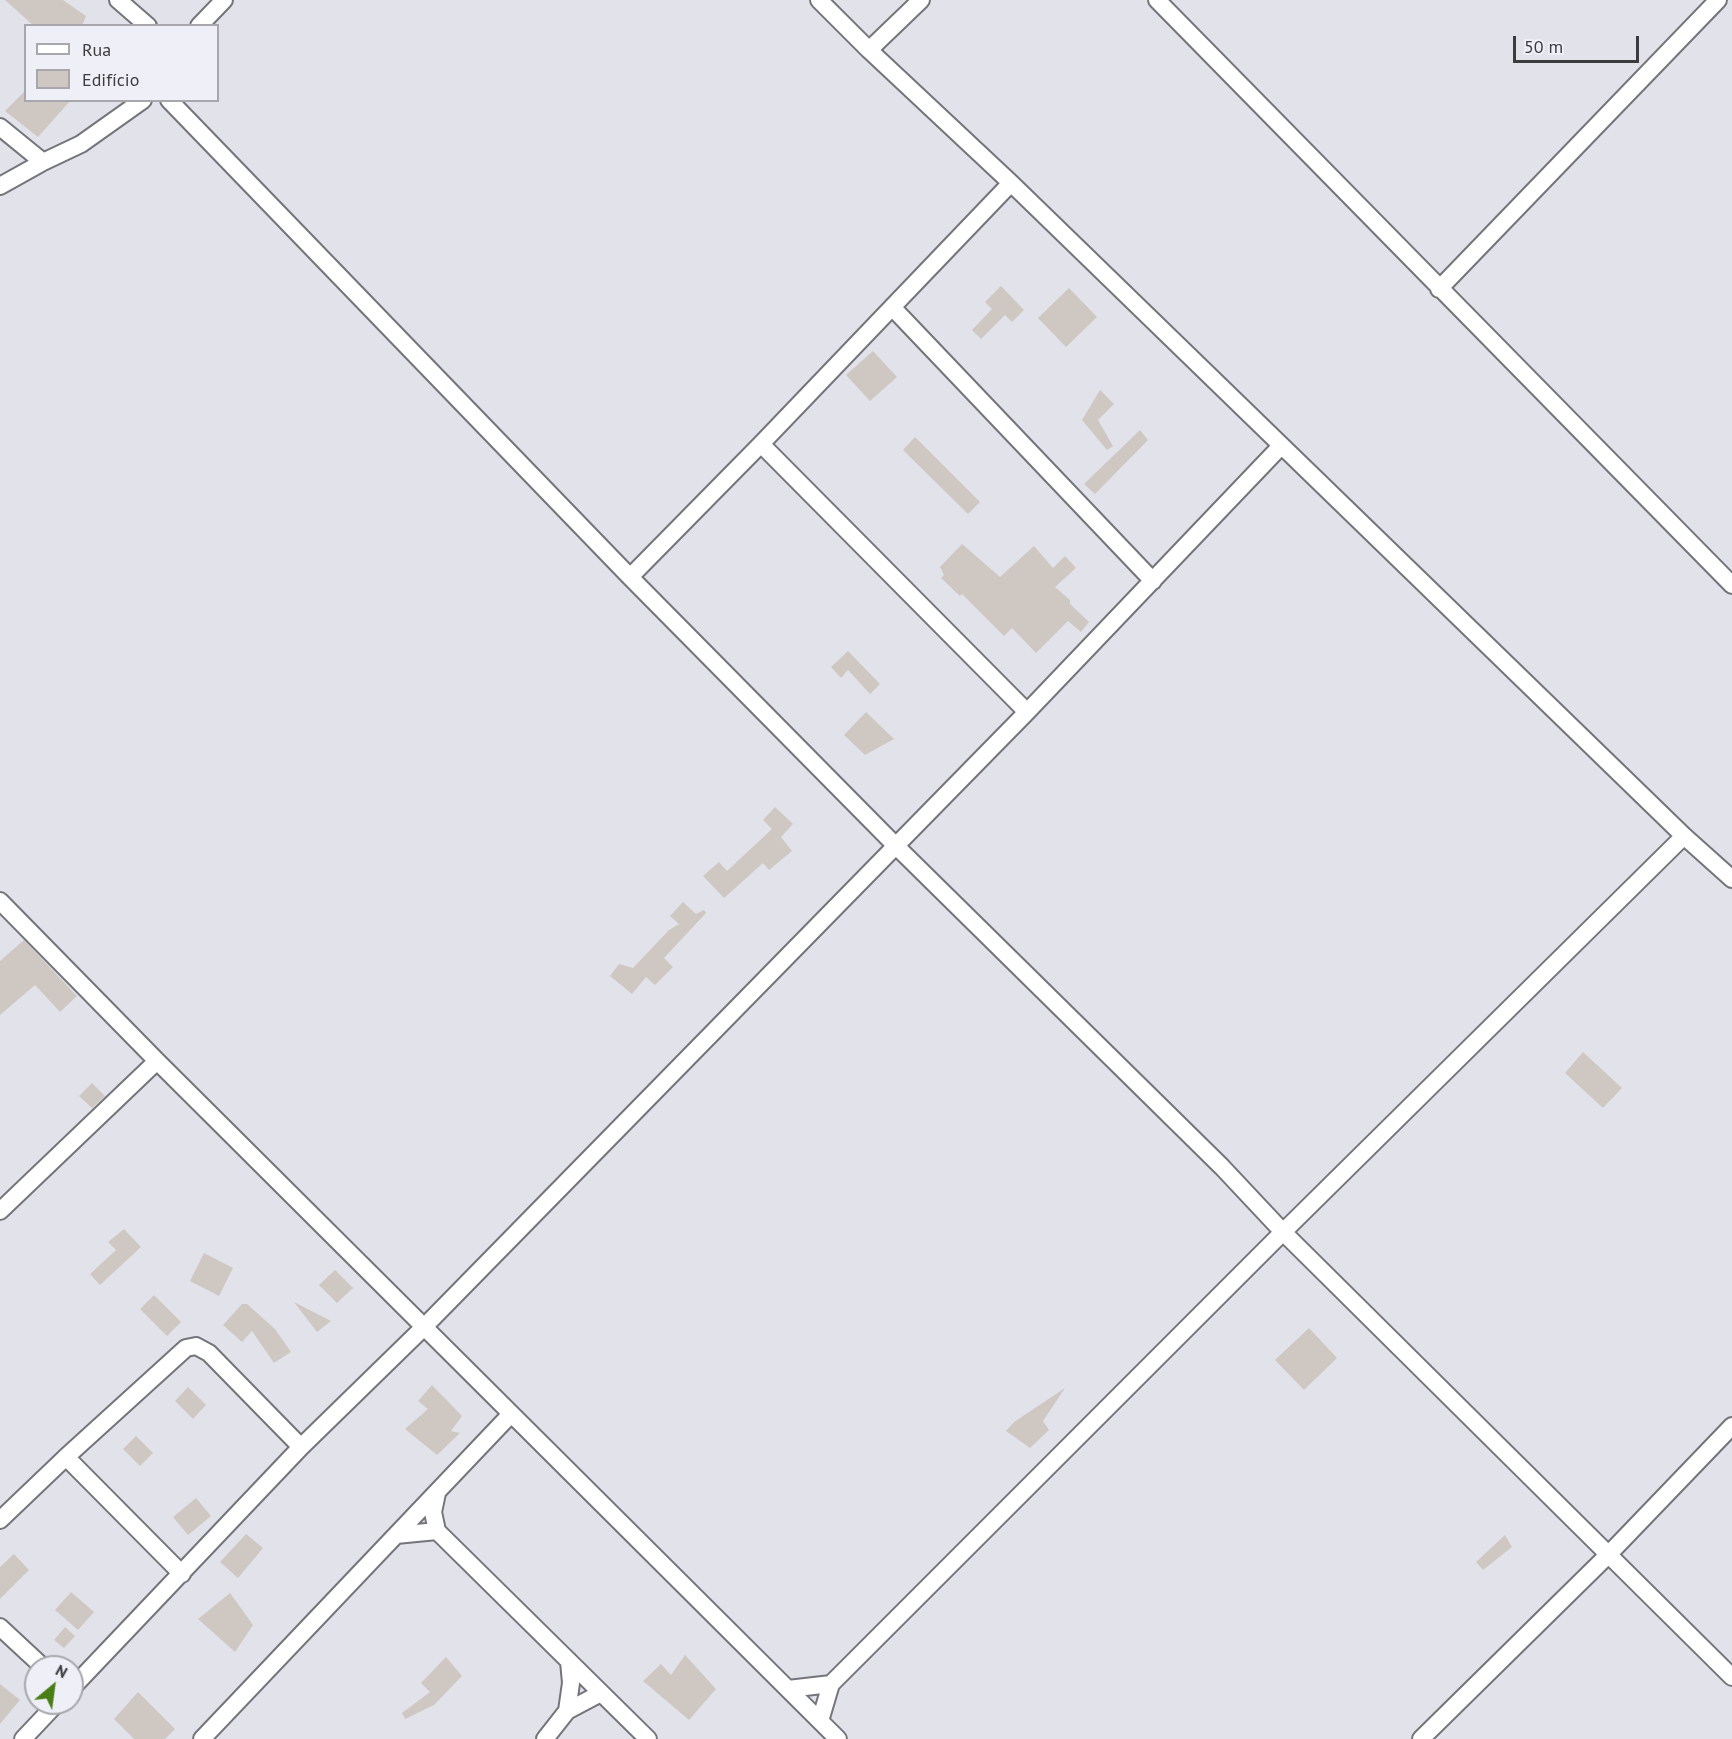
<!DOCTYPE html>
<meta charset="utf-8">
<style>
body{margin:0}
#map{position:relative;width:1732px;height:1739px;overflow:hidden;background:#e2e2ea;font-family:"PT Sans",sans-serif}
canvas{display:block}
.legend{position:absolute;left:24px;top:24px;width:195px;height:78px;box-sizing:border-box;background:#efeff7;border:2px solid #a7a7ad;margin:0;padding:8px 10px;list-style:none;font-size:18px;color:#3c3c3f}
.legend li{display:flex;align-items:center;gap:12px;height:30px}
.legend b{width:30px;border:2px solid #a7a7ad}
.north{position:absolute;left:24px;top:1655px;width:60px;height:60px;box-sizing:border-box;background:#efeff7;border:2px solid #a7a7ad;border-radius:50%;rotate:29deg;font-size:16px;font-weight:700;line-height:24px;text-align:center;color:#3c3c3f}
.north::after{content:'';display:block;margin:auto;width:21px;height:27px;background:#487e15;clip-path:polygon(50% 0,100% 100%,50% 72%,0 100%)}
.scale{position:absolute;left:1513px;top:36px;width:126px;height:27px;box-sizing:border-box;border:3px solid #3c3c3f;border-top:0;padding-left:8px;font-size:18px;line-height:21px;white-space:nowrap;color:#3c3c3f;-webkit-text-stroke:4px #efeff7;paint-order:stroke}
</style>
<div id="map">
<canvas width="1732" height="1739"></canvas>
<ul class="legend">
<li><b style="height:8px;background:#fff"></b>Rua</li>
<li><b style="height:16px;background:#cfc8c2"></b>Edifício</li>
</ul>
<div class="north">N</div>
<div class="scale">50 m</div>
</div>
<script>
const ctx = document.querySelector('canvas').getContext('2d');
ctx.lineJoin = 'round';
function paint(path, color) { ctx.fillStyle = color; ctx.fill(path, 'evenodd'); }
const shape = rows => new Path2D(rows.map(r => 'M' + r).join(''));
function strokePath(path, color, width, dash) { ctx.strokeStyle = color; ctx.lineWidth = width; ctx.lineCap = dash ? 'butt' : 'round'; ctx.setLineDash(dash || []); ctx.stroke(path); }
const building = shape([
 [5,0,63,0,86,16,82,26,34,26],
 [26,90,26,100,71,100,38,137,5,111],
 [1001,286,1024,310,1012,322,1005,315,981,339,972,330,992,309,985,302],
 [1069,288,1097,317,1066,347,1038,318],
 [873,351,897,377,870,401,846,375],
 [1100,390,1114,404,1098,420,1113,446,1107,450,1082,420],
 [1140,430,1148,440,1095,494,1084,484],
 [915,437,980,502,968,514,903,450],
 [962,544,1000,577,1034,546,1053,568,1065,556,1076,568,1055,587,1070,600,1070,604,1089,622,1081,632,1068,621,1036,653,1012,628,1004,636,962,594,960,596,941,578,944,575,940,567],
 [848,651,880,684,870,694,848,670,841,678,831,667],
 [866,712,894,739,865,755,844,735],
 [775,807,793,824,781,837,792,851,769,870,763,863,724,898,703,876,719,862,727,871,772,829,763,820],
 [683,902,696,914,704,910,706,913,664,958,673,967,655,985,646,977,632,994,610,976,619,964,633,968,669,930,679,924,670,916],
 [24,940,77,996,60,1012,35,985,0,1015,0,961],
 [1583,1052,1622,1088,1603,1108,1565,1073],
 [92,1083,105,1096,92,1108,79,1096],
 [124,1229,141,1247,100,1285,90,1274,116,1250,108,1242],
 [204,1253,233,1268,219,1296,190,1281],
 [335,1270,353,1288,337,1303,319,1285],
 [154,1295,181,1322,167,1336,140,1309],
 [294,1302,331,1321,317,1332],
 [242,1304,247,1304,275,1329,291,1352,274,1363,252,1331,242,1342,223,1325],
 [1309,1328,1337,1358,1304,1390,1275,1360],
 [432,1385,462,1416,451,1431,460,1433,437,1455,405,1429,428,1409,418,1401],
 [188,1387,206,1405,193,1419,175,1401],
 [1065,1388,1043,1421,1049,1430,1030,1448,1006,1431,1014,1422],
 [136,1436,153,1453,140,1466,123,1449],
 [196,1498,211,1516,188,1535,173,1517],
 [246,1534,263,1548,238,1578,220,1562],
 [1505,1535,1512,1547,1483,1570,1476,1562],
 [14,1554,29,1570,0,1599,0,1567],
 [71,1592,94,1612,78,1630,55,1610],
 [230,1593,253,1625,235,1652,198,1619],
 [65,1627,75,1636,64,1648,54,1640],
 [685,1655,716,1689,689,1720,643,1681,661,1664,671,1675],
 [446,1657,462,1676,434,1705,405,1719,402,1713,430,1692,421,1683],
 [0,1684,20,1700,0,1724],
 [138,1692,175,1729,165,1739,134,1739,114,1719]
]);
const minor = shape([
 [118,0,148,26],
 [819,0,869,50,1011,183,1684,836,1732,879],
 [1157,0,1732,585],
 [199,26,224,0],
 [869,50,921,0],
 [169,100,630,577,895,845,1222,1167,1283,1232,1732,1677],
 [0,127,43,162],
 [0,186,43,162,81,144,143,100],
 [1439,289,1718,0],
 [892,307,1153,581],
 [761,444,1027,712],
 [630,577,761,444,1011,183],
 [0,901,157,1061,838,1739],
 [0,1211,157,1061],
 [66,1457,182,1574],
 [437,1493,433,1512,437,1531,648,1739],
 [0,1520,66,1457,186,1348,196,1346,209,1353,301,1447],
 [396,1535,437,1531],
 [0,1627,43,1667],
 [72,1688,301,1447,424,1327,1027,712,1281,446],
 [788,1689,831,1684],
 [567,1711,571,1683,569,1661],
 [820,1721,831,1684,1283,1232,1684,836],
 [23,1739,57,1703],
 [202,1739,511,1414],
 [545,1739,567,1711,601,1693],
 [1421,1739,1608,1555,1732,1426]
]);
paint(building, '#cfc8c2');
strokePath(minor, '#74747b', 20);
strokePath(minor, '#fff', 16);
</script>
